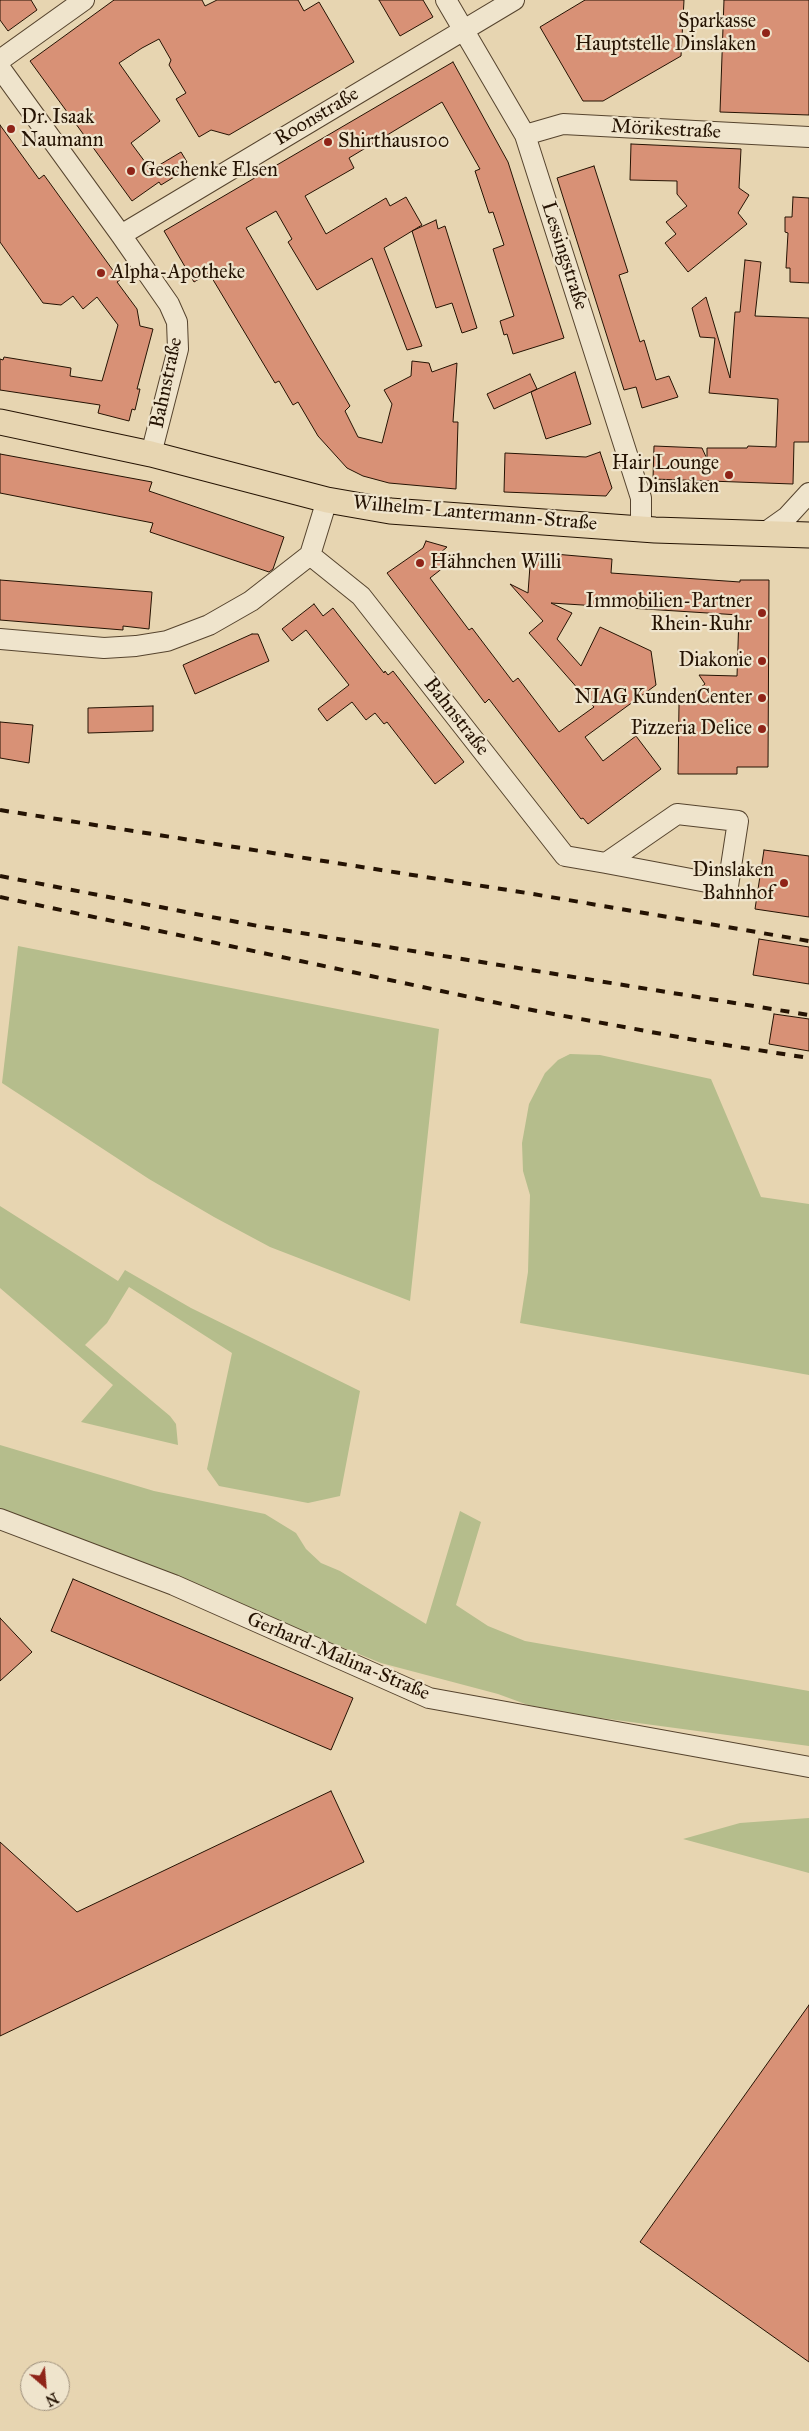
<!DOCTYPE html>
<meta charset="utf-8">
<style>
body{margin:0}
#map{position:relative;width:809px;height:2431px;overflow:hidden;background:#e7d5b1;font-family:"IM FELL Great Primer",serif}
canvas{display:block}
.north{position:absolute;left:20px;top:2361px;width:50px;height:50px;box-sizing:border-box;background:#efe4cc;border:1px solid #9e907c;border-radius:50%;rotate:153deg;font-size:14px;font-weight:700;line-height:20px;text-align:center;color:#251303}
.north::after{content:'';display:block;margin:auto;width:18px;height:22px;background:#8f2418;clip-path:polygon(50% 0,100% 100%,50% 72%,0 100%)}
</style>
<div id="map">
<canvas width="809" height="2431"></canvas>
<div class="north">N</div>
</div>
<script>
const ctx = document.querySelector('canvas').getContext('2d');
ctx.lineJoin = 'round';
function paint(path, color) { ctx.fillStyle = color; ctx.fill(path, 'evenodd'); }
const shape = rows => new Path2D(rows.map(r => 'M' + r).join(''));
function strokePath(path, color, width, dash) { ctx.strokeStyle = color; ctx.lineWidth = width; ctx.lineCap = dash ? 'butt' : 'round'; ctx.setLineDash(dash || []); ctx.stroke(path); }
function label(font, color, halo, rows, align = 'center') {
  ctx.font = font + ' "IM FELL Great Primer",serif'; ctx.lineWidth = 4.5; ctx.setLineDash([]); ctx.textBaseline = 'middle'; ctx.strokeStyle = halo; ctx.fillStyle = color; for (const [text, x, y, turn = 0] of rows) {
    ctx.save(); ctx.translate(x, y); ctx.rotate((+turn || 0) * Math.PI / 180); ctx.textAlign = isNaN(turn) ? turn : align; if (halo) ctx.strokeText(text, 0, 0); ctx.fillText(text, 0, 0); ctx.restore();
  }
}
const green = shape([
 [18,946,439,1029,410,1301,270,1247,214,1217,149,1179,2,1083],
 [570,1054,600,1055,711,1079,761,1197,809,1204,809,1375,520,1323,528,1272,530,1195,523,1171,522,1143,529,1104,545,1073,558,1060],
 [0,1206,118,1281,125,1270,191,1308,360,1391,340,1496,308,1503,219,1486,207,1469,232,1353,129,1287,107,1323,85,1345,170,1416,176,1424,178,1445,81,1422,113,1385,0,1288],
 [0,1445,154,1491,265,1514,296,1533,306,1549,321,1563,340,1571,426,1624,460,1511,481,1522,456,1605,488,1626,525,1641,809,1691,809,1746,586,1716,528,1705,498,1694,381,1663,0,1510],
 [809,1818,809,1873,683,1839,740,1823]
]);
const building = shape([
 [0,0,31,0,37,10,8,31,0,20,0,0],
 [114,0,202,0,205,6,217,0,298,0,304,11,319,2,354,62,229,135,211,130,199,137,176,99,186,93,169,65,171,60,159,39,142,48,119,63,160,121,131,143,151,170,181,152,187,162,177,170,179,174,161,185,159,182,132,201,30,61,114,0],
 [379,0,423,0,433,17,400,36,379,0],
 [585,0,684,0,681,56,603,101,583,101,540,27,585,0],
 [724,0,809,0,809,115,720,112,724,0],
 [453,62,508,162,564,338,513,354,507,334,504,335,500,321,514,316,493,249,504,245,493,212,489,213,475,171,480,169,442,102,349,158,354,168,305,196,326,234,386,198,390,206,406,197,422,225,384,248,422,346,407,350,372,258,317,290,288,242,292,239,276,211,246,228,350,406,345,411,358,437,382,443,392,404,384,390,411,376,412,361,429,363,432,372,457,363,453,422,458,422,456,489,389,483,363,476,347,468,318,436,298,402,293,405,279,381,275,383,209,273,194,282,164,231,453,62],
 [0,125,39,179,44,175,120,280,117,282,137,309,140,326,153,329,137,389,140,389,135,410,132,409,129,421,98,413,100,405,0,390,0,359,3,360,4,357,71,368,70,376,102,381,118,325,97,297,83,309,73,296,61,305,43,303,0,242,0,125],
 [631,144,741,149,739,188,749,195,738,213,747,224,688,272,665,243,676,234,666,222,687,206,677,194,677,181,630,180,631,144],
 [594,166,628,272,619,275,640,342,644,340,656,380,669,376,678,397,642,408,636,387,624,390,557,178,594,166],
 [793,197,809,198,809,283,790,282,790,268,786,268,788,233,785,232,785,217,792,217,793,197],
 [436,220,438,229,445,226,477,328,462,333,452,303,436,308,412,231,436,220],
 [745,260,761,262,755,316,809,318,809,442,794,442,793,484,653,479,654,446,702,448,707,459,707,448,747,448,748,446,776,447,778,399,709,393,715,338,700,337,692,308,706,297,730,378,735,312,740,312,745,260],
 [575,372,591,424,546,439,531,392,575,372],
 [530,374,537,389,494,409,487,394,530,374],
 [600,452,612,488,606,496,504,492,505,453,586,457,600,452],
 [0,454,152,482,149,491,284,537,273,569,269,572,150,532,153,523,0,493,0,454],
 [426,541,447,547,440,553,448,564,430,578,469,630,472,628,513,682,518,678,559,732,594,707,529,633,543,621,510,584,528,593,531,552,612,559,611,573,740,582,740,580,769,580,768,767,737,767,737,774,678,774,679,704,705,684,699,675,737,676,739,615,551,603,572,613,557,639,581,666,600,627,651,651,656,685,585,737,603,761,636,736,661,769,588,824,583,818,581,819,489,699,485,703,387,573,423,548,426,541],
 [0,580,152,592,149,629,123,626,123,630,0,620,0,580],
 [314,604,323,616,333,608,384,673,385,671,388,675,393,671,464,762,435,784,387,722,384,724,375,713,366,720,352,702,327,721,318,709,349,685,306,630,292,641,282,629,314,604],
 [252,634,258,634,269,661,195,694,183,665,252,634],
 [153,706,153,731,88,733,88,708,153,706],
 [0,722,33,725,29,763,0,758,0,722],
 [764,850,809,856,809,917,755,909,764,850],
 [759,939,809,947,809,984,753,975,759,939],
 [774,1014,809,1019,809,1051,769,1044,774,1014],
 [73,1579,353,1698,331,1750,51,1631,73,1579],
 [0,1618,32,1652,0,1681,0,1618],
 [331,1791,364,1862,0,2036,0,1842,77,1912,331,1791],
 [809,2005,809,2362,640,2242,809,2005]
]);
const minor = shape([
 [446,0,525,135,641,498,641,528],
 [0,60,84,0],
 [0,68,121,235,169,304,177,322,178,349,151,454],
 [525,135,563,124,809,137],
 [121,235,514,0],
 [763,534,787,517,809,493],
 [310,555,361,596,565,856,606,863,677,814,738,821,728,886,606,863],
 [0,639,104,648,136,646,167,641,209,625,251,601,310,555,327,500],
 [0,1519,174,1585,429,1698,809,1767]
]);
const major = shape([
 [0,422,151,454,327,500,390,511,655,530,809,535]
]);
const rail = shape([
 [0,810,527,893,809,941],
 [0,876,258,926,809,1015],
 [0,897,521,1008,700,1041,809,1058]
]);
const markers = [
 [766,33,5,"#8f2418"],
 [11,129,5,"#8f2418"],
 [328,142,5,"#8f2418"],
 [131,171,5,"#8f2418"],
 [101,273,5,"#8f2418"],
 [729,475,5,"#8f2418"],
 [420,563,5,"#8f2418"],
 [762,613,5,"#8f2418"],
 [762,661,5,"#8f2418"],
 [762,698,5,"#8f2418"],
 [762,729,5,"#8f2418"],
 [784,883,5,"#8f2418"]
];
const poiNames = [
 ["Sparkasse",756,22],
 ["Hauptstelle Dinslaken",756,45],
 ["Dr. Isaak",21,118,"left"],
 ["Naumann",21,141,"left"],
 ["Shirthaus100",338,142,"left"],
 ["Geschenke Elsen",141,171,"left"],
 ["Alpha-Apotheke",111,273,"left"],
 ["Hair Lounge",719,464],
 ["Dinslaken",719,487],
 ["Hähnchen Willi",430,563,"left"],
 ["Immobilien-Partner",752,602],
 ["Rhein-Ruhr",752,625],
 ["Diakonie",752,661],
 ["NIAG KundenCenter",752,698],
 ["Pizzeria Delice",752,729],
 ["Dinslaken",774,871],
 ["Bahnhof",774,894]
];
const streetNames = [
 ["Roonstraße",317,117,-31],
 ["Mörikestraße",666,130,3],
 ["Lessingstraße",564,256,72],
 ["Bahnstraße",167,383,-78],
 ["Wilhelm-Lantermann-Straße",475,514,5],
 ["Bahnstraße",456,717,52],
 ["Gerhard-Malina-Straße",338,1657,23]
];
paint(green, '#b5bd8c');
paint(building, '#d89176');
strokePath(building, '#251303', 1);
strokePath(minor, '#56442e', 22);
strokePath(major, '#251303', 27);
strokePath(minor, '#efe4cc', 20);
strokePath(major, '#e7d5b1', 25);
strokePath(rail, '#251303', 4, [9, 9]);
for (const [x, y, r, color] of markers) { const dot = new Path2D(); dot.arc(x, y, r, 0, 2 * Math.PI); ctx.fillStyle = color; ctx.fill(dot); strokePath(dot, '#efe4cc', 2); }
label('20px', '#251303', '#efe4cc', poiNames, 'right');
label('20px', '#251303', '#efe4cc', streetNames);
</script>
